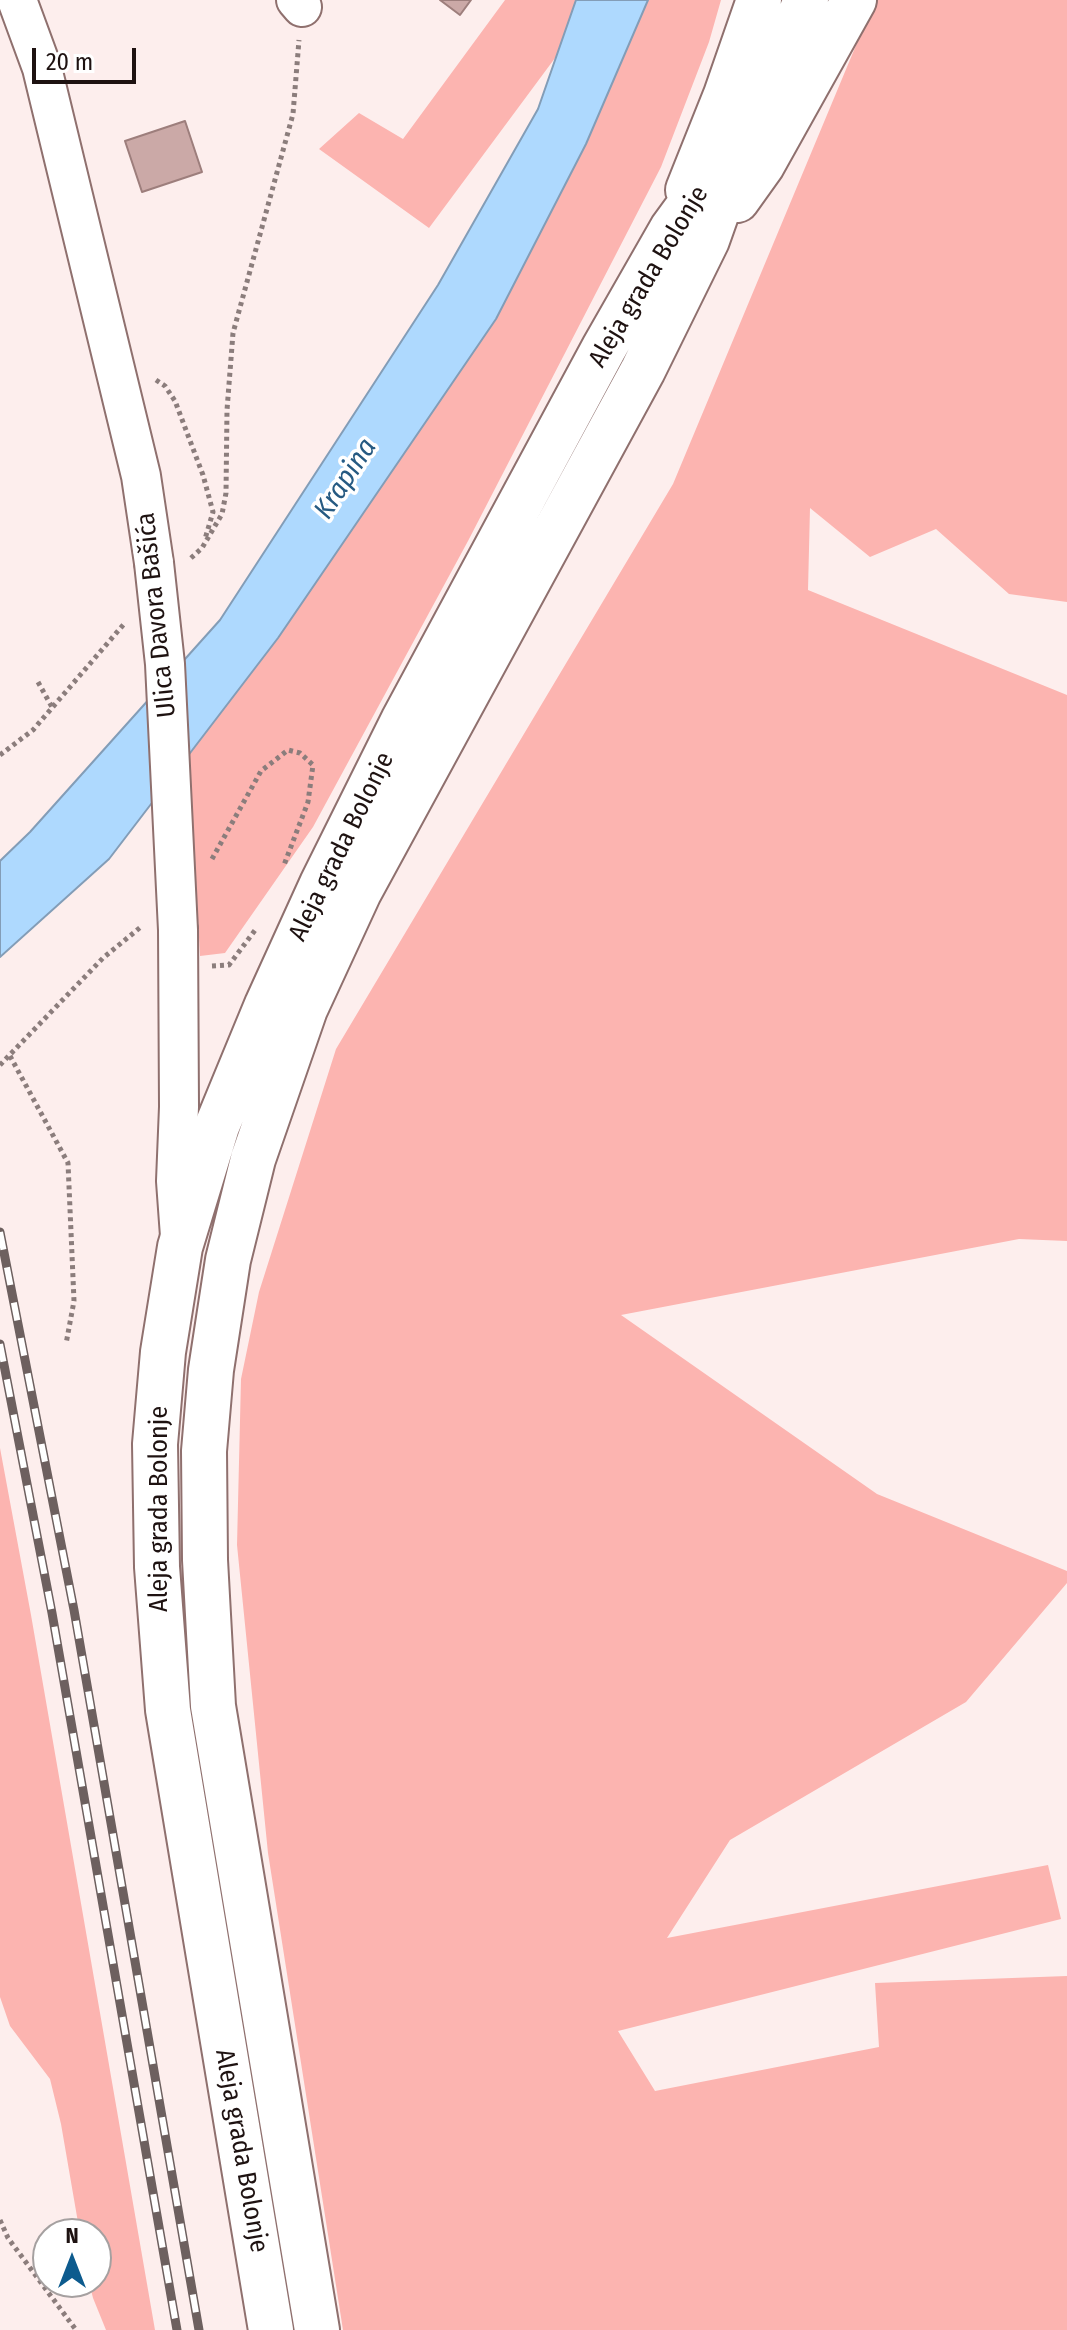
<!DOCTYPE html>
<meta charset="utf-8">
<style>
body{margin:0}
#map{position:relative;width:1067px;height:2330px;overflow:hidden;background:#fdeeed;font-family:"Fira Sans Condensed",sans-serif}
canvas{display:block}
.north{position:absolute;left:32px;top:2218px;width:80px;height:80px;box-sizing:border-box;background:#fff;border:2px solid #a5a0a0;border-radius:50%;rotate:0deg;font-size:22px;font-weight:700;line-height:32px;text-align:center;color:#1e1211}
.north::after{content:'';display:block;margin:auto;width:28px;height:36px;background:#0d5b8e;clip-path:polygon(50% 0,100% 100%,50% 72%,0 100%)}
.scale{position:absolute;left:32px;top:48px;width:104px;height:36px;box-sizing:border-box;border:4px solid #1e1211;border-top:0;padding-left:10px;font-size:24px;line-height:28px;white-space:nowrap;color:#1e1211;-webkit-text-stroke:6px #fff;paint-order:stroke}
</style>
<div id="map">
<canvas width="1067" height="2330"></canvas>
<div class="north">N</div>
<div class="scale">20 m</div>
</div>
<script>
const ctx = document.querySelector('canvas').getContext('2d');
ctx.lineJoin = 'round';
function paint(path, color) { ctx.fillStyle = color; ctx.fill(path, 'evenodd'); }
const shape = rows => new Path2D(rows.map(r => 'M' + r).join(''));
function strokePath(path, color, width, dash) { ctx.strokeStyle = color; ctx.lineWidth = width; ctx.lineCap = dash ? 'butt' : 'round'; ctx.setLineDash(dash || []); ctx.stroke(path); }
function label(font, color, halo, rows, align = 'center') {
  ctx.font = font + ' "Fira Sans Condensed",sans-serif'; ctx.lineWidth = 7; ctx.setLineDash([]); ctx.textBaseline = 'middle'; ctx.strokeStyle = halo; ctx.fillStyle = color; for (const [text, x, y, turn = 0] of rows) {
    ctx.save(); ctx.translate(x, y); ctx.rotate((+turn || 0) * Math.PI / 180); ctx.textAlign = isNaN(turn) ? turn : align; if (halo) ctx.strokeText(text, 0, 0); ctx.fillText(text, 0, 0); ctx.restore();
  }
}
const green = shape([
 [505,0,576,0,558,54,429,228,319,149,359,113,403,139],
 [648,0,721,0,709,42,661,167,468,541,313,827,225,953,200,956,189,753,278,638,496,319,586,144],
 [878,0,1067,0,1067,602,1009,594,936,529,870,557,810,508,808,590,1067,695,1067,1241,1019,1239,621,1315,877,1494,1067,1571,1067,1583,966,1702,730,1840,667,1938,1048,1865,1061,1919,618,2031,655,2091,879,2047,875,1983,1067,1976,1067,2330,343,2330,268,1853,237,1545,241,1379,259,1292,336,1049,673,484,867,19],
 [0,1448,31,1615,155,2330,106,2330,93,2298,89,2282,96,2282,96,2234,80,2234,61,2124,50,2079,10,2026,0,1997]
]);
const water = shape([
 [576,0,648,0,586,144,496,319,278,638,109,859,0,957,0,861,30,832,220,620,438,285,538,109,576,0]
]);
const building = shape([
 [440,0,471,0,460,15,440,0],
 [185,121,202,172,142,192,125,141,185,121]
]);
const path = shape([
 [156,380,165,386,175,401,203,475,213,512,205,539],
 [191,558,202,548,222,514,226,493,227,410,233,333,293,114,299,40],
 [38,682,52,707],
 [0,755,33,730,124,624],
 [212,859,261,771,288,750,300,753,313,765,308,802,284,865],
 [212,966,229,965,256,929],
 [10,1056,68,1163,74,1301,66,1344],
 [0,1065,103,958,142,926],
 [0,2220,8,2238,76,2330]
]);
const street = shape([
 [17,0,42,68,141,476,154,563],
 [296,0,302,7],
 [178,930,179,1107,176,1181,180,1236]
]);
const secondary = shape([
 [688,190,726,95,759,0],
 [737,200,762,165,854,0],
 [271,2330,168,1710,157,1567,155,1444,163,1352,180,1247,217,1126,267,1005,322,884,403,721,604,348,672,229,718,166],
 [317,2330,213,1706,205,1560,204,1451,211,1370,228,1260,253,1159,305,1009,359,892,643,370,707,240,747,127,788,44,806,0]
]);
const rail = shape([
 [0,1232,74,1610,199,2330],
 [0,1344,52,1613,177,2330]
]);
const streetBridge = shape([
 [154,563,165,664,178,930]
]);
const streetNames = [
 ["Aleja grada Bolonje",649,277,-59],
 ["Ulica Davora Bašića",157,615,-96],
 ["Aleja grada Bolonje",342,847,-64],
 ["Aleja grada Bolonje",160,1509,-90],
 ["Aleja grada Bolonje",241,2151,80]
];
const waterNames = [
 ["Krapina",346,479,-57]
];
paint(green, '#fcb4b0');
paint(water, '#aed9fe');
strokePath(water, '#839db7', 2);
paint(building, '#cba9a7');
strokePath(building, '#9d7e7c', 2);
strokePath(street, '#8f706e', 42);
strokePath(secondary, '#8f706e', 48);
strokePath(path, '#8b7d7c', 5, [4, 4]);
strokePath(street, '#fff', 38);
strokePath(secondary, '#fff', 44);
strokePath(rail, '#6d605f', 9);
strokePath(rail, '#fff', 6, [18]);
strokePath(streetBridge, '#8f706e', 42, []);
strokePath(streetBridge, '#fff', 38);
label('26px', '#1e1211', '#fff', streetNames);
label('italic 28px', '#265a82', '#fff', waterNames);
</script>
